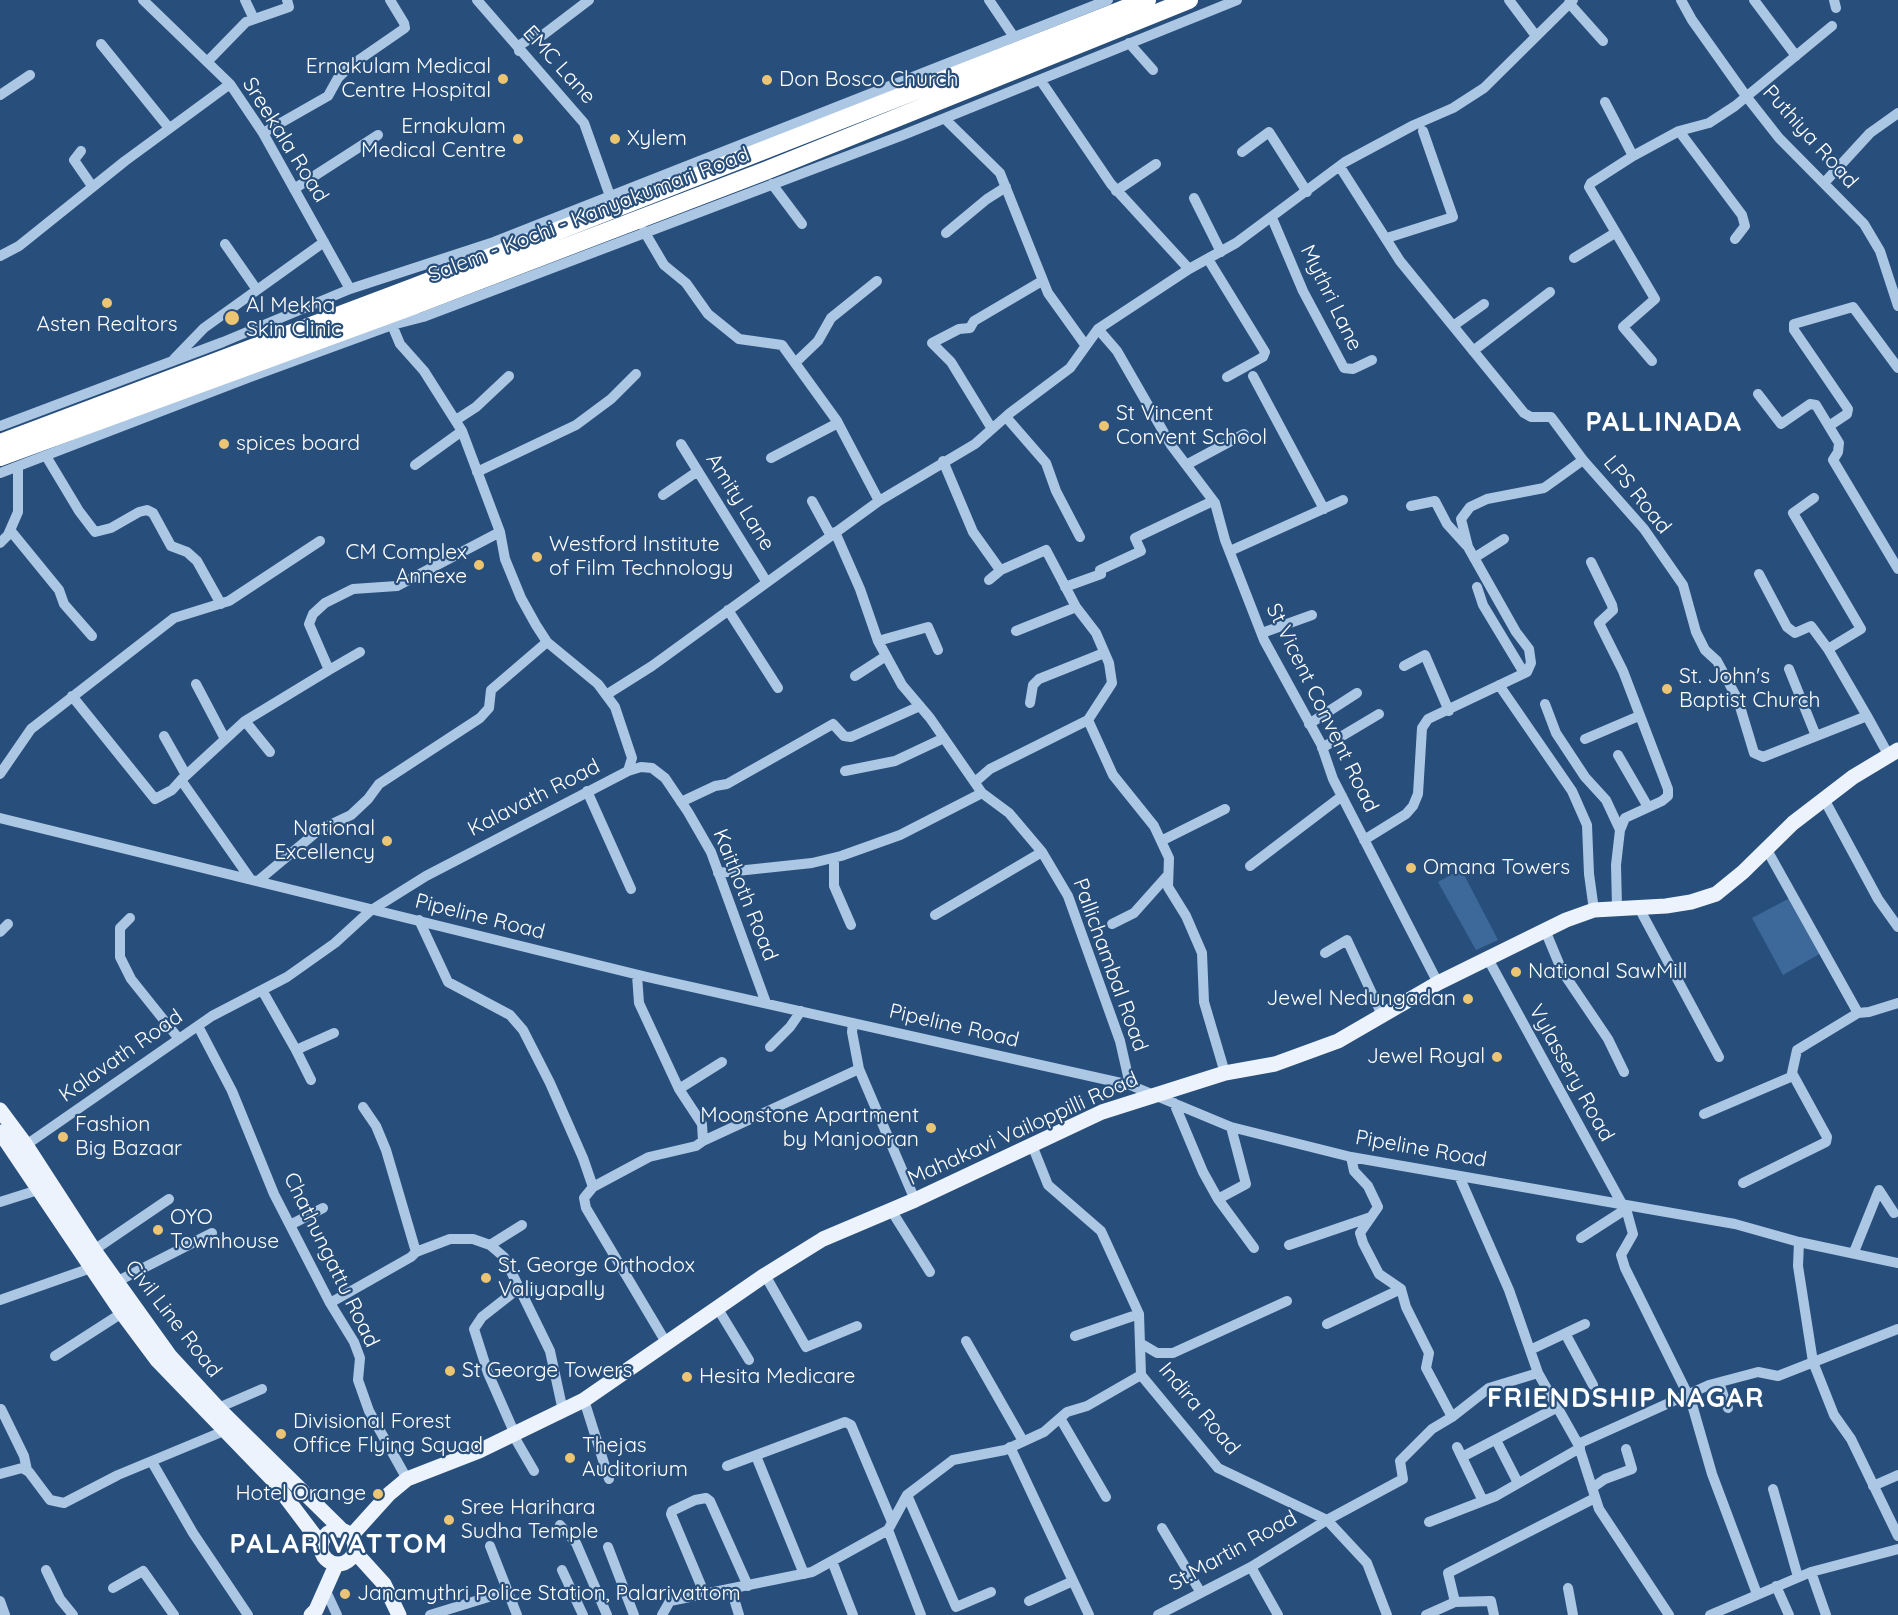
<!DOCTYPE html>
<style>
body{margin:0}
canvas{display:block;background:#284f7c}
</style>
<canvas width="1898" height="1615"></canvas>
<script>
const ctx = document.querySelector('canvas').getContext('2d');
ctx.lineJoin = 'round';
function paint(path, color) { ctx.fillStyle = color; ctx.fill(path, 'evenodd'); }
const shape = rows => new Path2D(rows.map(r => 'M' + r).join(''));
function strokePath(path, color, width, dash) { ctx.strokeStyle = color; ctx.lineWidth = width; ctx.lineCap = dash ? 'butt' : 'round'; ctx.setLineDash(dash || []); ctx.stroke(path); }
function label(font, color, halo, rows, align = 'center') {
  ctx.font = font + ' Quicksand,sans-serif'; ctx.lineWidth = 4.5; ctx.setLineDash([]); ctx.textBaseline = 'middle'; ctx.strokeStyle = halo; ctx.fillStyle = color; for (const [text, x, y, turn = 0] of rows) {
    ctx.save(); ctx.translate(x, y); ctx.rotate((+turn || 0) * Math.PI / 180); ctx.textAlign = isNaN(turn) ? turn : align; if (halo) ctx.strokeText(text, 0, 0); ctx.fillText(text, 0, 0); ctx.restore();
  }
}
const green = shape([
 [1461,869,1498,940,1476,950,1438,882],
 [1790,898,1821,953,1783,975,1752,918]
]);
const minor = shape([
 [143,0,230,84,263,133,350,289],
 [245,0,254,19],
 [477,0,584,123,610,196],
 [989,0,1014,37],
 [1509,0,1536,36],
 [1681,0,1692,20,1746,96,1779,138,1864,224,1880,251,1898,306],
 [1754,0,1796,56],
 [1834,0,1836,8],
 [1569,3,1603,41],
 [1129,43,1153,70],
 [101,44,169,128],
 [519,51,520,45,537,34,543,35,589,0],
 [208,61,246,22,289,7,287,0],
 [1041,81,1111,184,1189,269],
 [0,95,30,75],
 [1605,102,1633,156],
 [945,119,1000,173,1048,293,1086,346],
 [263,133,328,96,338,78,350,66,405,28,404,23,390,0],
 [81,151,74,160,92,186],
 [1242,152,1269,132,1307,192],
 [1340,167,1400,261,1524,413,1531,417,1551,417,1583,460,1644,529,1683,585,1696,632,1705,650,1717,661,1738,700,1754,753,1763,757,1867,716,1889,756],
 [1825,182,1870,133,1898,113],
 [772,184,802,224],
 [294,189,378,135],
 [1116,191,1156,164],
 [1194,198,1221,252],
 [1272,218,1303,291,1344,368,1353,369,1372,360],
 [644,231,664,265,686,283,708,314,739,339,782,345,837,421,879,501],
 [946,233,987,199,1006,187],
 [1387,238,1453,217,1423,131],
 [1735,239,1745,226,1742,215,1679,131,1709,123,1735,106,1832,26],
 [225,244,257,290],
 [0,256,19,246,125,161,230,84],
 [1574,258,1615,233],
 [1208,259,1265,352,1263,357,1227,377],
 [1453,326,1484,304],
 [1098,329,1117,351,1171,445,1215,503,1225,540,1264,640,1321,744,1333,779,1438,983],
 [1473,351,1550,292],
 [174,359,204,328,324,242],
 [1652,361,1623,327,1655,299,1589,187,1591,183,1633,156,1679,131],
 [795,363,818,341,831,318,877,281],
 [1253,376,1324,509],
 [1758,394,1781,424,1810,404,1816,405,1839,443,1838,452,1833,460,1898,569],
 [1006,417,1046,463,1056,491,1080,537],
 [456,420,476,407,509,376],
 [0,426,223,342,350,289,494,242,1108,0],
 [1829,426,1847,414,1848,409,1794,330,1794,324,1853,307,1898,368],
 [992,429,951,362,932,343,959,329,970,328,974,321,1042,281],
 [681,444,766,581],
 [46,456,79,511,95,532,111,528,139,512,147,510,153,513,171,546,187,552,197,561,221,604],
 [771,458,838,423],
 [943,461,973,532,998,567,1001,570,1046,550,1076,607,1096,633,1109,663,1112,683,1088,720,1113,775,1154,826,1169,858,1168,887,1186,916,1202,953,1204,1002,1225,1073],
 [415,465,462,431],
 [1186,465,1244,434],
 [477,472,576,425,611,399,636,374],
 [0,473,250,377,392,325,423,317,903,135,1237,0],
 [663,495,698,471],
 [1814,498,1793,513,1861,629,1828,649,1867,716],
 [812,501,831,536],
 [1411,506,1435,501,1447,524,1466,545],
 [10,530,59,590,64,604,92,636],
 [835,532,860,589,878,641,902,685,930,718,982,793,1009,813,1042,852,1068,896,1120,1041,1130,1085],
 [0,543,8,535,18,512,18,467],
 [1230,551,1343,500],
 [1474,558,1504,539],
 [1591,562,1612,605,1613,610,1599,623,1623,671,1668,789,1668,796,1662,801,1625,818,1620,830,1616,865,1617,907],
 [1759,574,1787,627,1795,633,1811,626,1828,649],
 [989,580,1001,570],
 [1065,587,1101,574,1100,570,1141,551,1135,538,1213,501],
 [1477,587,1483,605,1524,673],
 [728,610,778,688],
 [1016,631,1076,607],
 [1262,633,1312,615],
 [878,641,928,627,938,650],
 [1404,666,1425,655,1449,711],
 [1789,669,1816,736],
 [329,670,360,652],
 [855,676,886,656],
 [196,684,225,739],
 [1499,685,1572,791,1587,825,1589,874,1594,910],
 [606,695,652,666,879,501,975,444,1010,413,1070,368,1098,329,1189,269,1236,243,1345,162,1414,125,1453,108,1484,88,1573,0],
 [72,696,155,799,172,790,181,780],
 [1030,703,1033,685,1039,679,1104,653],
 [1545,704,1556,733,1585,777,1606,800,1620,830],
 [245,721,270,752],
 [1309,724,1357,693],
 [164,736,186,775],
 [1585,739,1639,716],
 [1322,748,1379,714],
 [1618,755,1648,807],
 [628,771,641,767,652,768,665,778,688,812,711,852,766,1003],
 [845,771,895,761,944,738],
 [0,774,31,729,174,618,229,601,320,541],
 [975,782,990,769,1088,720],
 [587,791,631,889],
 [1824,799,1878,899,1898,927],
 [681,802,715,786,727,784,833,724,844,736,851,737,920,706],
 [0,818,647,977,1130,1085,1231,1127,1351,1157,1735,1224,1799,1242,1898,1263],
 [1364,840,1406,814,1413,806,1418,794,1422,728,1428,719,1527,672,1531,663,1529,649,1516,632,1468,547,1461,519,1470,507,1487,499,1544,488,1583,460],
 [1161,841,1225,809],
 [1767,850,1858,1013],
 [834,858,834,886,851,925],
 [1250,866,1342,796],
 [718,873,812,863,841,856,900,835,982,793],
 [249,877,181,780,245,721,329,670,309,624,313,614,325,603,353,589,397,586,500,532],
 [259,880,319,830,351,815,368,799,379,784,480,718,489,708,491,690,547,642],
 [1639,908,1719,1057],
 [935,915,1042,852],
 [130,918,120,928,120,957,131,979,179,1039],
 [419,920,448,982,510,1015,523,1030,550,1083,583,1158,593,1187,584,1198,586,1208,667,1344],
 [1112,924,1134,913,1167,876],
 [1545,930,1562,971,1608,1039,1624,1072],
 [0,932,8,924],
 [1325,953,1347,940,1382,1015],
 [1488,959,1622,1204],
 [637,975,639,1003,679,1089],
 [262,990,296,1050,334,1033],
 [853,1023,852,1032,859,1069,915,1200],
 [198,1026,232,1091,274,1194,330,1303,354,1342,360,1358,358,1380,369,1411,407,1479],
 [770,1047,790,1027,801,1011],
 [296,1050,311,1080],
 [1174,1103,1203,1172,1218,1199],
 [363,1107,376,1126,386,1150,416,1252],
 [1704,1114,1793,1076],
 [1231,1127,1246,1184,1218,1199,1254,1248],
 [703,1141,859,1069],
 [26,1145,212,1016,287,977,335,943,370,911,426,876,628,771,632,758,615,707,598,684,547,642,536,625,521,598,505,559,500,532,462,431,424,371,400,344,392,325],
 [1032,1145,1048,1185,1101,1231,1139,1314,1141,1375,1218,1468,1327,1520,1367,1563,1387,1615],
 [1351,1157,1354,1171,1368,1186,1378,1207,1360,1233,1363,1243,1379,1274,1401,1289,1406,1307,1429,1353,1426,1368,1452,1417],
 [1459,1176,1509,1290,1538,1373,1578,1444,1599,1509,1669,1615],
 [1743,1183,1826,1142,1827,1137,1792,1073,1797,1050,1858,1013,1869,1012,1898,1003],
 [593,1187,649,1157,696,1146,703,1141,702,1124,679,1089,722,1062],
 [0,1202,38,1190],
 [1625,1205,1633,1234,1621,1255,1625,1268,1691,1401,1712,1474,1757,1594],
 [891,1210,930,1272],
 [290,1225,323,1208],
 [1581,1238,1626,1209],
 [1799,1242,1798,1266,1813,1362,1834,1415,1851,1439,1898,1536],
 [490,1245,522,1225],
 [1289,1245,1371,1217],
 [94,1250,169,1199],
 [1854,1252,1879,1190,1894,1213],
 [765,1275,806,1347,857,1326],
 [116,1282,212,1233],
 [0,1300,91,1268],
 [330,1303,411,1257,416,1252,450,1239,473,1239,490,1245,504,1257,550,1351,563,1411],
 [718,1309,749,1360],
 [1327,1324,1401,1289],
 [1566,1335,1593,1385],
 [1075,1336,1139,1314],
 [966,1341,1023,1441],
 [1140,1343,1157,1353,1173,1353,1287,1301],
 [1530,1350,1585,1324],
 [55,1356,122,1313],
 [1719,1383,1728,1408],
 [584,1400,609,1479],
 [218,1408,262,1389],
 [1,1409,24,1456,27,1470],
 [1060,1418,1106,1497],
 [514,1432,488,1373,474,1329,482,1317,519,1288],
 [512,1433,534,1471],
 [1496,1440,1518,1483],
 [1578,1444,1709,1385,1758,1372,1778,1376,1898,1329],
 [1010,1447,1089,1615],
 [1457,1447,1483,1501],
 [756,1456,804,1574],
 [1462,1457,1556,1408],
 [152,1462,193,1533,248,1615],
 [727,1466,845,1422,851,1425,892,1522],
 [0,1474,22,1468,29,1472,50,1500,64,1503,118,1475,224,1431],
 [1873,1486,1898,1475],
 [1592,1488,1605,1479,1632,1469,1626,1449],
 [1773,1489,1798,1577],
 [907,1495,956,1607,991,1592],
 [1429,1522,1496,1496,1580,1448],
 [560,1525,576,1543,607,1615],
 [1162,1528,1201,1593],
 [888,1530,921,1615],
 [490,1546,517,1615],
 [608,1547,634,1615],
 [832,1561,853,1615],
 [1251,1567,1278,1615],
 [46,1570,60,1599,73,1615],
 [562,1570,583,1615],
 [1811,1572,1826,1615],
 [1776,1586,1789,1615],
 [113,1588,143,1571,174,1615],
 [1568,1588,1573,1615],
 [325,1589,337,1615],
 [731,1589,739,1615],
 [705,1595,671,1514,672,1511,695,1500,706,1498,710,1501,748,1586],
 [0,1601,5,1615],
 [1029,1601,1073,1581],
 [430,1615,508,1591],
 [662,1615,670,1601,812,1572,888,1530,907,1495,953,1460,1005,1450,1044,1432,1067,1412,1087,1406,1141,1375],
 [1158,1615,1251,1567,1327,1520,1403,1479,1400,1461,1432,1429,1452,1417,1489,1388,1538,1373],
 [1426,1615,1455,1602],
 [1494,1615,1491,1601,1455,1602,1448,1573,1595,1498],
 [1710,1615,1811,1572,1898,1549]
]);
const major = shape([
 [0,1110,26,1145,94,1250,170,1356,218,1408,343,1531],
 [0,1132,122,1313,157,1360,272,1479,321,1544],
 '321 1547a17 17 0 1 1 34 0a17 17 0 1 1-34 0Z',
 [351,1536,389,1494,407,1479,479,1451,584,1400,765,1275,823,1239,915,1200,1102,1112,1225,1073,1275,1064,1338,1041,1438,983,1566,920,1594,910,1666,906,1691,902,1716,894,1743,872,1793,823,1853,777,1898,750],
 [355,1552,384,1584,399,1615],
 [311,1615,316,1610,336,1565]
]);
const highway = shape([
 [0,443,417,286,1147,0],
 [0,457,415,305,765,171,1189,0]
]);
const markers = [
 [503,79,6,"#ebc573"],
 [767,80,6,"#ebc573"],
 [518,139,6,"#ebc573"],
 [615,139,6,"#ebc573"],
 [107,303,6,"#ebc573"],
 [232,318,8,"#ebc573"],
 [1104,426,6,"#ebc573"],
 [224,444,6,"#ebc573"],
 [537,557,6,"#ebc573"],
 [479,565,6,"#ebc573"],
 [1667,689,6,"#ebc573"],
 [387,841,6,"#ebc573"],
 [1411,868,6,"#ebc573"],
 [1516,972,6,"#ebc573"],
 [1468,999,6,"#ebc573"],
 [1497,1057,6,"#ebc573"],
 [931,1128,6,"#ebc573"],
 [63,1137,6,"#ebc573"],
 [158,1230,6,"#ebc573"],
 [486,1278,6,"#ebc573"],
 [450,1371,6,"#ebc573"],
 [687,1377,6,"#ebc573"],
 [281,1434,6,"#ebc573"],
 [570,1458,6,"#ebc573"],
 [378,1494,6,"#ebc573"],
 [449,1520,6,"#ebc573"],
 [345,1594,6,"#ebc573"]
];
const streetNames = [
 ["EMC Lane",559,65,48],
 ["Puthiya Road",1810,137,48],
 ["Sreekala Road",285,140,58],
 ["Salem - Kochi - Kanyakumari Road",589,215,-21],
 ["Mythri Lane",1331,298,64],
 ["LPS Road",1637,495,51],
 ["Amity Lane",740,502,58],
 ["St Vicent Convent Road",1322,708,64],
 ["Kalavath Road",534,798,-27],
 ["Kaithoth Road",745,895,68],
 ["Pipeline Road",480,917,14],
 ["Pallichambal Road",1110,965,70],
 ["Pipeline Road",954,1026,13],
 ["Kalavath Road",121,1056,-35],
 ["Vylassery Road",1571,1073,61],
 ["Mahakavi Vailoppilli Road",1023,1129,-24],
 ["Pipeline Road",1421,1149,10],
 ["Chathungattu Road",331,1260,64],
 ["Civil Line Road",173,1319,52],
 ["Indira Road",1199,1409,50],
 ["St.Martin Road",1233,1551,-29]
];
const poiNames = [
 ["Ernakulam Medical",491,67,"right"],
 ["Centre Hospital",491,91,"right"],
 ["Don Bosco Church",779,80],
 ["Ernakulam",506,127,"right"],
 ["Medical Centre",506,151,"right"],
 ["Xylem",627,139],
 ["Al Mekha",246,306],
 ["Skin Clinic",246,330],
 ["Asten Realtors",107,325,"center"],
 ["St Vincent",1116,414],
 ["Convent School",1116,438],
 ["spices board",236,444],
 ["Westford Institute",549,545],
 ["of Film Technology",549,569],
 ["CM Complex",467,553,"right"],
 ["Annexe",467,577,"right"],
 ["St. John's",1679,677],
 ["Baptist Church",1679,701],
 ["National",375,829,"right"],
 ["Excellency",375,853,"right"],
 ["Omana Towers",1423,868],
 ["National SawMill",1528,972],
 ["Jewel Nedungadan",1456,999,"right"],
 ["Jewel Royal",1485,1057,"right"],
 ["Moonstone Apartment",919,1116,"right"],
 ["by Manjooran",919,1140,"right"],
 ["Fashion",75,1125],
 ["Big Bazaar",75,1149],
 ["OYO",170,1218],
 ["Townhouse",170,1242],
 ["St. George Orthodox",498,1266],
 ["Valiyapally",498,1290],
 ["St George Towers",462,1371],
 ["Hesita Medicare",699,1377],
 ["Divisional Forest",293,1422],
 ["Office Flying Squad",293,1446],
 ["Thejas",582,1446],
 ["Auditorium",582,1470],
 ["Hotel Orange",366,1494,"right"],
 ["Sree Harihara",461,1508],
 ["Sudha Temple",461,1532],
 ["Janamythri Police Station, Palarivattom",357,1594]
];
const districtNames = [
 ["PALLINADA",1664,423],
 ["FRIENDSHIP NAGAR",1626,1399],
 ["PALARIVATTOM",339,1545]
];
paint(green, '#3c6999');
strokePath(minor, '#acc7e4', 10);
strokePath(major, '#ecf3fc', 15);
strokePath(highway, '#fff', 18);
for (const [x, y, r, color] of markers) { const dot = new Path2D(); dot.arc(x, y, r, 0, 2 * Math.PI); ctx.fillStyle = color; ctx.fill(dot); strokePath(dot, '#284f7c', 2); }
label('21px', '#fff', '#284f7c', streetNames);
label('21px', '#fff', '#284f7c', poiNames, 'left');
ctx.letterSpacing = '1.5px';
label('bold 27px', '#fff', '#284f7c', districtNames);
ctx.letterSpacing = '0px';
</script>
